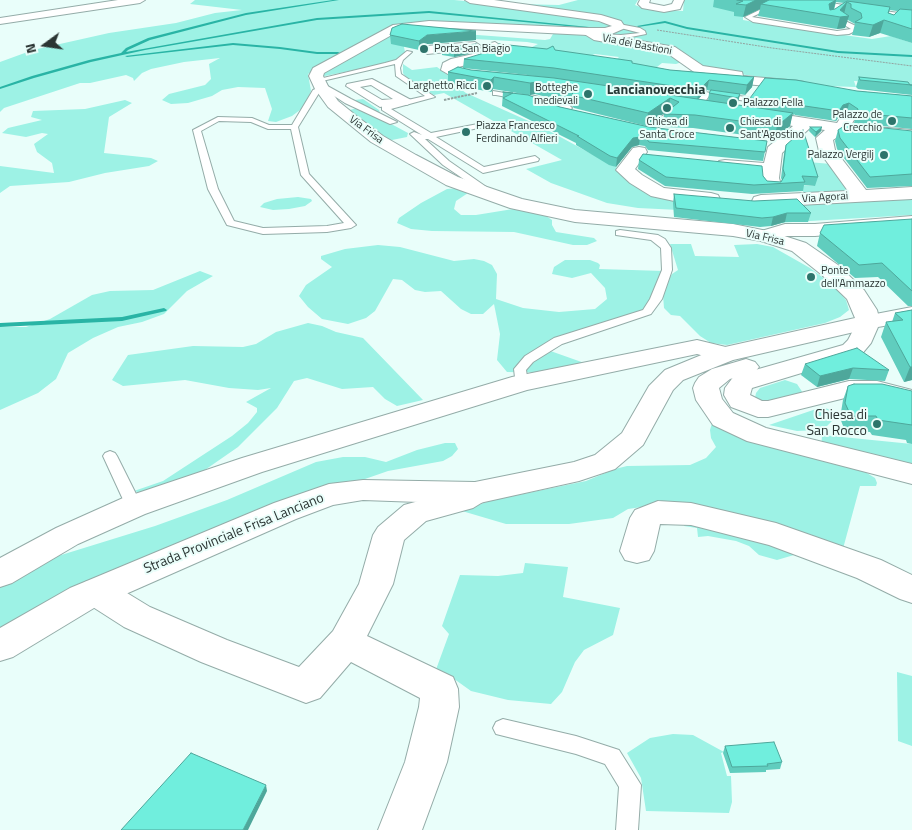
<!DOCTYPE html>
<style>
body{margin:0}
#map{position:relative;width:912px;height:830px;overflow:hidden;background:#e9fefa;font-family:"Titillium Web",sans-serif}
canvas{display:block}
.north{position:absolute;left:20px;top:20px;width:50px;height:50px;-webkit-text-stroke:4px #e9fefa;paint-order:stroke;rotate:256deg;font-size:14px;font-weight:700;line-height:20px;text-align:center;color:#2b3533}
.north::after{content:'';display:block;margin:auto;width:18px;height:22px;background:#2b3533;clip-path:polygon(50% 0,100% 100%,50% 72%,0 100%)}
</style>
<div id="map">
<canvas width="912" height="830"></canvas>
<div class="north">N</div>
</div>
<script>
const ctx = document.querySelector('canvas').getContext('2d');
ctx.lineJoin = 'round';
function paint(path, color) { ctx.fillStyle = color; ctx.fill(path, 'evenodd'); }
const shape = rows => new Path2D(rows.map(r => 'M' + r).join(''));
function strokePath(path, color, width, dash) { ctx.strokeStyle = color; ctx.lineWidth = width; ctx.lineCap = dash ? 'butt' : 'round'; ctx.setLineDash(dash || []); ctx.stroke(path); }
function label(font, color, halo, rows, align = 'center') {
  ctx.font = font + ' "Titillium Web",sans-serif'; ctx.lineWidth = 4; ctx.setLineDash([]); ctx.textBaseline = 'middle'; ctx.strokeStyle = halo; ctx.fillStyle = color; for (const [text, x, y, turn = 0] of rows) {
    ctx.save(); ctx.translate(x, y); ctx.rotate((+turn || 0) * Math.PI / 180); ctx.textAlign = isNaN(turn) ? turn : align; if (halo) ctx.strokeText(text, 0, 0); ctx.fillText(text, 0, 0); ctx.restore();
  }
}
const green = shape([
 [195,0,454,0,496,4,590,20,611,25,607,29,423,22,357,45,308,74,311,91,304,107,292,116,276,122,268,121,272,109,265,88,238,87,222,90,212,96,188,103,171,104,162,100,169,94,205,85,211,79,209,64,220,58,184,62,151,69,142,73,134,81,133,78,126,75,90,83,80,83,4,108,0,112,0,62,33,50,109,33,176,23,215,13,242,10,190,4],
 [578,0,638,0,635,5,645,9,683,11,684,0,730,0,713,6,743,13,743,20,773,25,872,39,891,36,912,43,912,90,872,82,854,81,856,87,826,86,725,72,700,67,683,52,674,48,605,37,623,25,516,4,559,5],
 [395,31,402,37,405,52,394,62,320,77,321,74],
 [557,33,570,33,666,51,682,62,676,64,662,63,657,67,651,67,616,60,619,57,595,54,588,57,528,49,538,44,527,42,475,39,464,34,545,40,550,39,553,34],
 [403,64,412,70,437,67,448,75,451,82,466,93,542,127,621,170,645,188,750,203,912,197,912,215,759,224,720,212,638,208,607,203,551,183,526,169,562,160,444,93,434,95,407,79,403,73],
 [363,99,379,110,382,119,408,133,407,137,392,140,385,139,346,111,357,108,355,100],
 [125,100,132,103,109,117,104,153,151,158,158,161,149,166,105,173,69,182,10,186,0,193,0,166,54,173,52,163,37,152,34,144,48,134,42,133,26,137,2,133,8,128,42,120,31,117,33,111,85,109],
 [808,162,831,164,856,194,805,196,800,185,815,186],
 [458,188,468,190,468,193,456,201,454,209,461,215,476,215,513,209,525,210,546,216,552,220,552,225,556,232,594,238,597,241,587,245,573,245,514,232,432,231,411,229,397,223,399,218,421,203,447,189],
 [298,197,311,199,312,201,305,206,289,209,273,210,260,207,264,203,277,199],
 [670,244,691,244,695,256,739,257,734,245,757,244,773,247,810,268,833,285,846,300,849,310,840,317,825,323,727,345,711,343,700,336,680,316,671,315,664,308,663,295,667,282,672,274,678,270],
 [378,245,400,247,454,261,474,259,484,261,492,265,497,274,496,299,523,308,559,312,595,309,607,299,605,288,591,273,572,278,552,274,554,267,565,260,590,260,598,263,600,265,599,269,664,271,647,307,634,315,542,348,590,365,557,373,507,372,497,360,500,334,494,304,483,314,471,314,461,309,441,291,425,292,415,290,402,280,393,279,375,311,366,318,348,324,322,319,308,307,299,296,306,285,332,267,321,259,321,256,345,249],
 [200,271,213,276,187,291,164,314,142,322,118,327,93,338,68,353,56,379,38,393,0,410,0,327,26,327,50,319,92,295,110,291,153,290],
 [308,323,322,326,336,332,363,338,423,400,397,406,385,399,373,387,342,389,307,378,294,381,277,408,238,447,202,472,141,493,134,491,163,481,232,436,248,423,257,412,257,408,246,402,271,388,258,390,229,388,185,380,123,386,112,380,128,355,193,346,243,347,256,344,276,332],
 [785,380,797,384,803,393,760,403,755,398,756,393,760,388],
 [822,407,831,410,835,418,827,426,818,430,797,431,769,425],
 [712,423,749,439,796,454,845,467,862,470,875,478,877,483,876,486,860,486,841,556,649,506,628,509,613,518,569,524,506,524,462,511,489,501,586,481,615,469,627,466,690,465,706,458,716,447,711,438,710,430],
 [822,435,912,444,912,472,821,451],
 [445,443,455,443,458,449,452,456,443,461,388,471,342,487,0,640,0,578,58,556,155,526,227,500,316,462,343,457,365,457,386,462,417,450],
 [685,520,810,555,794,555,777,560,759,555,749,546,736,541,708,536,698,537,697,528,684,526],
 [525,563,568,567,563,597,620,608,613,635,584,650,575,662,562,692,551,704,508,700,471,691,450,676,434,675,449,634,442,626,460,575,498,576,523,573],
 [897,672,912,676,912,746,898,741],
 [673,734,693,735,724,752,721,753,727,776,731,776,732,802,729,813,646,811,641,778,627,753,650,738]
]);
const stream = shape([
 [333,0,339,0,246,15,150,40,128,50,126,52,317,18,429,11,609,29,608,30,429,13,317,20,145,50,91,62,34,78,0,89,0,87,32,76,89,60,121,53,126,48,148,38,246,13,333,0],
 [665,21,687,27,838,51,912,55,912,57,838,53,687,29,665,23,638,27,637,26,665,21],
 [233,43,280,47,317,52,338,52,340,53,338,54,317,54,280,49,233,45,127,57,125,56,233,43],
 [164,308,167,310,166,311,122,321,0,327,0,323,122,317,164,308]
]);
const pathFar1 = shape([
 [657,30,772,48,912,66]
]);
const path = shape([
 [444,100,477,93]
]);
const service = shape([
 [780,0,787,0,752,17,837,31,851,29,839,22,844,16,847,18,845,21,856,26,857,30,849,34,837,35,753,22,745,17,780,0],
 [619,24,640,28,645,31,646,34,621,39,594,36,597,34,621,35,640,33,617,27,619,24],
 [407,51,412,52,403,60,400,68,401,74,435,97,391,109,431,133,483,123,483,127,436,137,484,167,535,156,539,159,538,161,483,173,428,139,425,139,449,161,495,193,490,196,487,195,443,165,410,134,414,132,422,135,382,110,382,106,425,96,396,76,395,64,318,82,315,80,385,63,396,60,407,51],
 [318,83,322,83,351,99,397,122,390,124,345,103,325,90,319,93,298,127,309,174,356,225,351,228,327,232,263,234,227,225,208,189,193,130,218,117,252,118,269,125,292,125,313,90,320,87,316,84,318,83],
 [219,121,251,122,268,129,291,129,301,175,344,223,327,226,263,228,234,221,218,189,201,131,219,121],
 [493,91,522,96,526,98,522,100,496,95,493,95,493,91],
 [704,92,747,97,751,99,747,101,709,96,700,109,694,109,693,107,704,92],
 [668,112,675,114,651,133,645,133,645,129,668,112],
 [620,230,658,235,665,239,671,248,672,270,662,299,651,314,562,344,533,362,526,370,528,383,526,386,516,386,514,369,525,356,554,338,643,310,650,299,662,270,661,248,651,240,616,235,616,231,620,230],
 [110,451,115,453,117,456,142,506,140,510,134,511,128,510,126,506,103,456,105,453,110,451],
 [503,719,576,736,619,750,641,785,638,830,616,830,619,787,605,764,576,754,496,734,493,728,496,722,503,719]
]);
const pedestrian = shape([
 [372,79,411,100,412,102,407,105,402,103,380,107,346,86,347,84,372,79],
 [371,85,393,99,382,100,360,87,371,85]
]);
const minor = shape([
 [118,0,145,0,140,3,0,24,0,18,118,0],
 [782,0,810,0,912,15,912,21,787,3,782,0],
 [587,28,601,34,675,47,703,66,742,72,743,76,799,81,804,82,806,85,804,88,799,89,713,81,711,78,713,75,694,72,667,53,594,40,581,32,587,28],
 [475,42,481,46,479,49,427,54,421,50,427,46,475,42],
 [495,42,501,46,491,58,455,68,491,75,493,78,491,81,486,82,453,77,441,70,443,63,451,59,482,52,491,43,495,42],
 [535,96,569,105,572,108,569,111,564,113,530,103,528,100,530,97,535,96],
 [754,110,837,123,841,117,846,115,851,117,854,120,851,125,912,130,912,140,844,133,833,140,835,150,866,190,912,187,912,199,761,207,754,205,752,201,754,197,761,195,848,191,819,151,816,138,825,130,810,128,782,153,779,178,781,185,778,189,772,190,766,189,761,178,762,173,719,169,716,165,719,161,725,160,764,163,768,147,793,126,749,118,746,115,749,112,754,110],
 [639,147,645,148,647,152,635,169,642,175,664,188,711,193,718,195,720,199,718,203,711,205,679,202,651,196,630,183,616,170,633,148,639,147],
 [912,216,912,228,815,236,786,236,765,242,758,240,755,236,758,232,785,224,815,224,912,216],
 [912,307,912,321,878,327,871,343,861,355,752,388,750,395,762,401,768,401,849,381,877,381,912,390,912,406,877,397,849,397,768,417,758,417,731,407,724,395,725,388,734,376,843,345,848,340,860,317,912,307],
 [697,340,734,349,738,354,734,359,725,362,697,354,527,390,262,472,145,514,78,544,12,583,0,587,0,558,56,528,123,498,242,458,512,377,697,340],
 [475,482,486,486,490,493,486,500,473,508,426,521,404,540,393,584,367,636,453,677,458,689,459,707,447,762,422,830,378,830,405,762,419,707,420,698,351,662,320,698,306,703,201,662,124,627,85,602,80,592,85,582,97,579,109,582,150,607,227,640,299,667,333,631,359,584,373,535,378,527,404,505,452,492,475,482],
 [658,501,691,503,776,523,881,560,912,575,912,603,900,599,857,578,769,545,691,525,660,524,654,551,649,560,637,563,625,560,620,551,630,518,635,510,658,501]
]);
const tertiary = shape([
 [465,0,494,0,601,15,621,21,625,27,623,29,607,36,429,27,407,30,397,32,324,73,323,76,329,88,338,101,359,118,383,136,416,155,458,177,522,199,575,210,733,224,772,232,806,243,838,265,864,290,877,310,880,322,876,327,733,360,683,380,673,390,643,445,615,469,579,481,475,504,363,500,333,505,296,519,94,608,13,657,0,661,0,628,70,588,274,503,329,484,363,480,475,482,574,462,595,455,622,433,649,386,665,370,716,349,855,318,847,299,822,275,792,251,761,241,733,236,575,222,510,208,446,185,371,142,328,107,315,89,309,76,313,68,393,25,429,21,587,28,605,28,612,26,599,21,470,3,465,0],
 [640,0,650,0,649,3,664,6,672,4,674,0,684,0,680,9,664,12,642,8,638,4,640,0],
 [746,359,755,362,759,367,755,372,730,379,719,388,722,399,733,413,766,428,912,464,912,484,747,441,713,425,696,400,693,388,695,383,699,377,712,369,746,359]
]);
const wall = shape([
 [714,0,912,0,912,43,880,33,869,37,852,35,855,24,848,20,848,18,845,28,837,29,758,16,760,9,743,17,734,16,734,12,713,7],
 [836,2,844,3,834,10],
 [890,10,897,11,894,15,889,13],
 [390,35,476,40,427,44,419,50,391,44],
 [442,47,476,52,473,53,454,57,442,55],
 [555,50,670,70,754,77,752,87,745,95,740,94,738,102,737,105,748,107,750,98,857,91,912,96,912,129,854,123,855,119,847,113,840,115,836,121,795,115,795,114,794,115,792,114,790,126,774,139,693,128,662,127,664,114,667,111,646,126,574,108,569,103,535,94,529,95,560,107,649,127,767,141,763,161,648,150,645,146,639,145,632,147,616,167,609,165,576,145,576,143,502,106,503,92,523,94,493,89,491,92,448,84,448,72,471,70,537,76,463,68,464,59],
 [707,90,711,91,709,93,708,101,698,99],
 [859,77,912,85,912,95,858,89,856,87],
 [810,127,821,131,815,137,809,131],
 [838,130,912,131,912,186,867,188,837,149,835,141],
 [786,145,818,177,815,186,804,185,803,191,752,194,665,186,638,169,639,160,763,176,767,181,781,182,782,180,781,178,784,154],
 [674,194,811,213,808,222,785,222,771,226,760,227,674,217,673,203],
 [912,219,912,306,908,306,878,277,855,278,817,246,820,233],
 [912,310,912,380,904,382,881,337,886,322,892,322,895,313],
 [805,364,889,370,885,381,849,379,817,387,801,375],
 [848,386,912,391,912,444,907,443,906,440,872,435,870,432,845,431,840,418,843,400],
 [725,746,782,762,780,769,766,770,766,772,730,773,723,753]
]);
const shadedWall = shape([
 [756,0,776,0,761,4,760,9,743,17,746,5],
 [836,0,833,12,828,15,829,4],
 [847,2,844,14,849,16,845,28,837,29,840,17,840,10],
 [884,20,880,33,869,37,873,25],
 [476,31,476,40,427,44,419,50,419,41,427,35],
 [476,44,476,52,473,53,454,57,454,50],
 [494,77,493,89,491,92,491,80],
 [754,77,752,87,745,95,747,85],
 [709,80,707,90,697,100,699,90],
 [536,82,535,94,530,95,530,83],
 [740,94,738,102,736,106,738,98],
 [670,98,669,110,646,126,648,113],
 [849,103,847,113,840,115,836,121,839,111,843,105],
 [793,113,790,126,774,139,777,126],
 [822,127,821,131,815,137,816,132],
 [640,137,639,145,632,147,616,167,617,158,633,138],
 [787,213,785,222,771,226,773,217],
 [910,367,912,367,912,380,904,382],
 [853,368,849,379,817,387,820,376],
 [266,785,267,791,248,830,243,830]
]);
const building = shape([
 [737,0,756,0,746,5,736,4,743,1,737,0],
 [769,0,836,0,829,4,830,10,835,9,847,1,890,7,888,13,894,15,900,9,912,10,912,29,884,20,873,25,855,22,862,18,861,13,851,8,851,4,847,2,840,10,849,16,840,17,761,4,769,0],
 [402,24,476,31,427,35,419,41,390,35,392,28,402,24],
 [476,44,473,46,454,50,442,47,476,44],
 [499,44,547,49,553,46,555,50,632,61,632,63,670,70,754,77,747,85,709,80,699,90,554,68,464,59,484,53,493,49,499,44],
 [458,67,471,70,554,78,793,113,777,126,695,115,664,114,679,102,670,98,648,113,575,96,570,91,536,82,530,83,494,77,491,80,448,72,458,67],
 [859,77,908,82,910,85,912,85,860,80,859,77],
 [765,78,796,80,857,91,912,96,912,118,857,113,858,109,849,103,843,105,839,111,798,105,796,103,797,105,750,98,765,78],
 [711,90,740,94,738,98,709,93,711,90],
 [503,92,528,95,560,107,649,127,767,141,765,152,649,142,646,138,640,137,633,138,617,158,610,156,577,136,579,136,503,98,513,93,503,92],
 [847,124,912,131,912,174,870,177,840,138,838,130,847,124],
 [810,127,822,127,816,132,810,127],
 [803,130,818,177,802,176,805,182,754,185,666,177,639,160,643,154,762,166,763,176,767,181,781,182,785,175,783,169,786,145,803,130],
 [674,194,754,201,797,199,811,213,787,213,773,217,762,218,676,208,674,194],
 [912,219,912,291,882,263,859,265,820,233,824,225,912,219],
 [912,310,912,367,910,367,886,322,903,320,895,313,912,310],
 [857,348,889,370,853,368,820,376,805,364,857,348],
 [854,384,882,384,912,391,912,425,878,420,876,416,851,416,845,403,848,386,854,384],
 [774,742,782,762,767,764,768,766,732,767,725,746,774,742],
 [191,753,266,785,243,830,121,830,191,753]
]);
const markers = [
 [424,49,5,"#2d746b"],
 [487,86,5,"#2d746b"],
 [588,94,5,"#2d746b"],
 [733,103,5,"#2d746b"],
 [667,108,5,"#2d746b"],
 [892,121,5,"#2d746b"],
 [730,128,5,"#2d746b"],
 [466,132,5,"#2d746b"],
 [884,155,5,"#2d746b"],
 [811,277,5,"#2d746b"],
 [877,424,5,"#2d746b"]
];
const farStreetnames = [
 ["Via dei Bastioni",637,45,11],
 ["Via Frisa",366,130,36],
 ["Via Agorai",825,198,-4],
 ["Via Frisa",765,238,13]
];
const farPoinames = [
 ["Porta San Biagio",434,49],
 ["Larghetto Ricci",477,86,"right"],
 ["Botteghe",578,88,"right"],
 ["medievali",578,101,"right"],
 ["Palazzo Fella",743,103],
 ["Palazzo de",882,115,"right"],
 ["Crecchio",882,128,"right"],
 ["Chiesa di",667,122,"center"],
 ["Santa Croce",667,135,"center"],
 ["Chiesa di",740,122],
 ["Sant'Agostino",740,135],
 ["Piazza Francesco",476,126],
 ["Ferdinando Alfieri",476,139],
 ["Palazzo Vergilj",874,155,"right"],
 ["Ponte",821,271],
 ["dell'Ammazzo",821,284]
];
const farQuarternames = [
 ["Lancianovecchia",656,91]
];
const poiNames = [
 ["Chiesa di",867,416],
 ["San Rocco",867,432]
];
const streetNames = [
 ["Strada Provinciale Frisa Lanciano",234,534,-22]
];
paint(green, '#9df2e5');
paint(stream, '#29b4a5');
strokePath(service, '#94aca8', 2);
strokePath(pedestrian, '#94aca8', 2);
strokePath(minor, '#94aca8', 2);
strokePath(tertiary, '#94aca8', 2);
strokePath(pathFar1, '#93a3a0', 1, [2, 1]);
strokePath(path, '#93a3a0', 2, [2.5, 1]);
paint(service, '#fff');
paint(pedestrian, '#fff');
paint(minor, '#fff');
paint(tertiary, '#fff');
paint(wall, '#60cdbe');
paint(shadedWall, '#4ea79b');
paint(building, '#70eedd');
strokePath(building, '#4ea79b', 1);
for (const [x, y, r, color] of markers) { const dot = new Path2D(); dot.arc(x, y, r, 0, 2 * Math.PI); ctx.fillStyle = color; ctx.fill(dot); strokePath(dot, '#e9fefa', 2); }
label('11px', '#2b3533', '#e9fefa', farStreetnames);
label('11px', '#2b3533', '#e9fefa', farPoinames, 'left');
label('bold 14px', '#253a37', '#e9fefa', farQuarternames);
label('14px', '#2b3533', '#e9fefa', poiNames, 'right');
label('14px', '#2b3533', '#e9fefa', streetNames);
</script>
